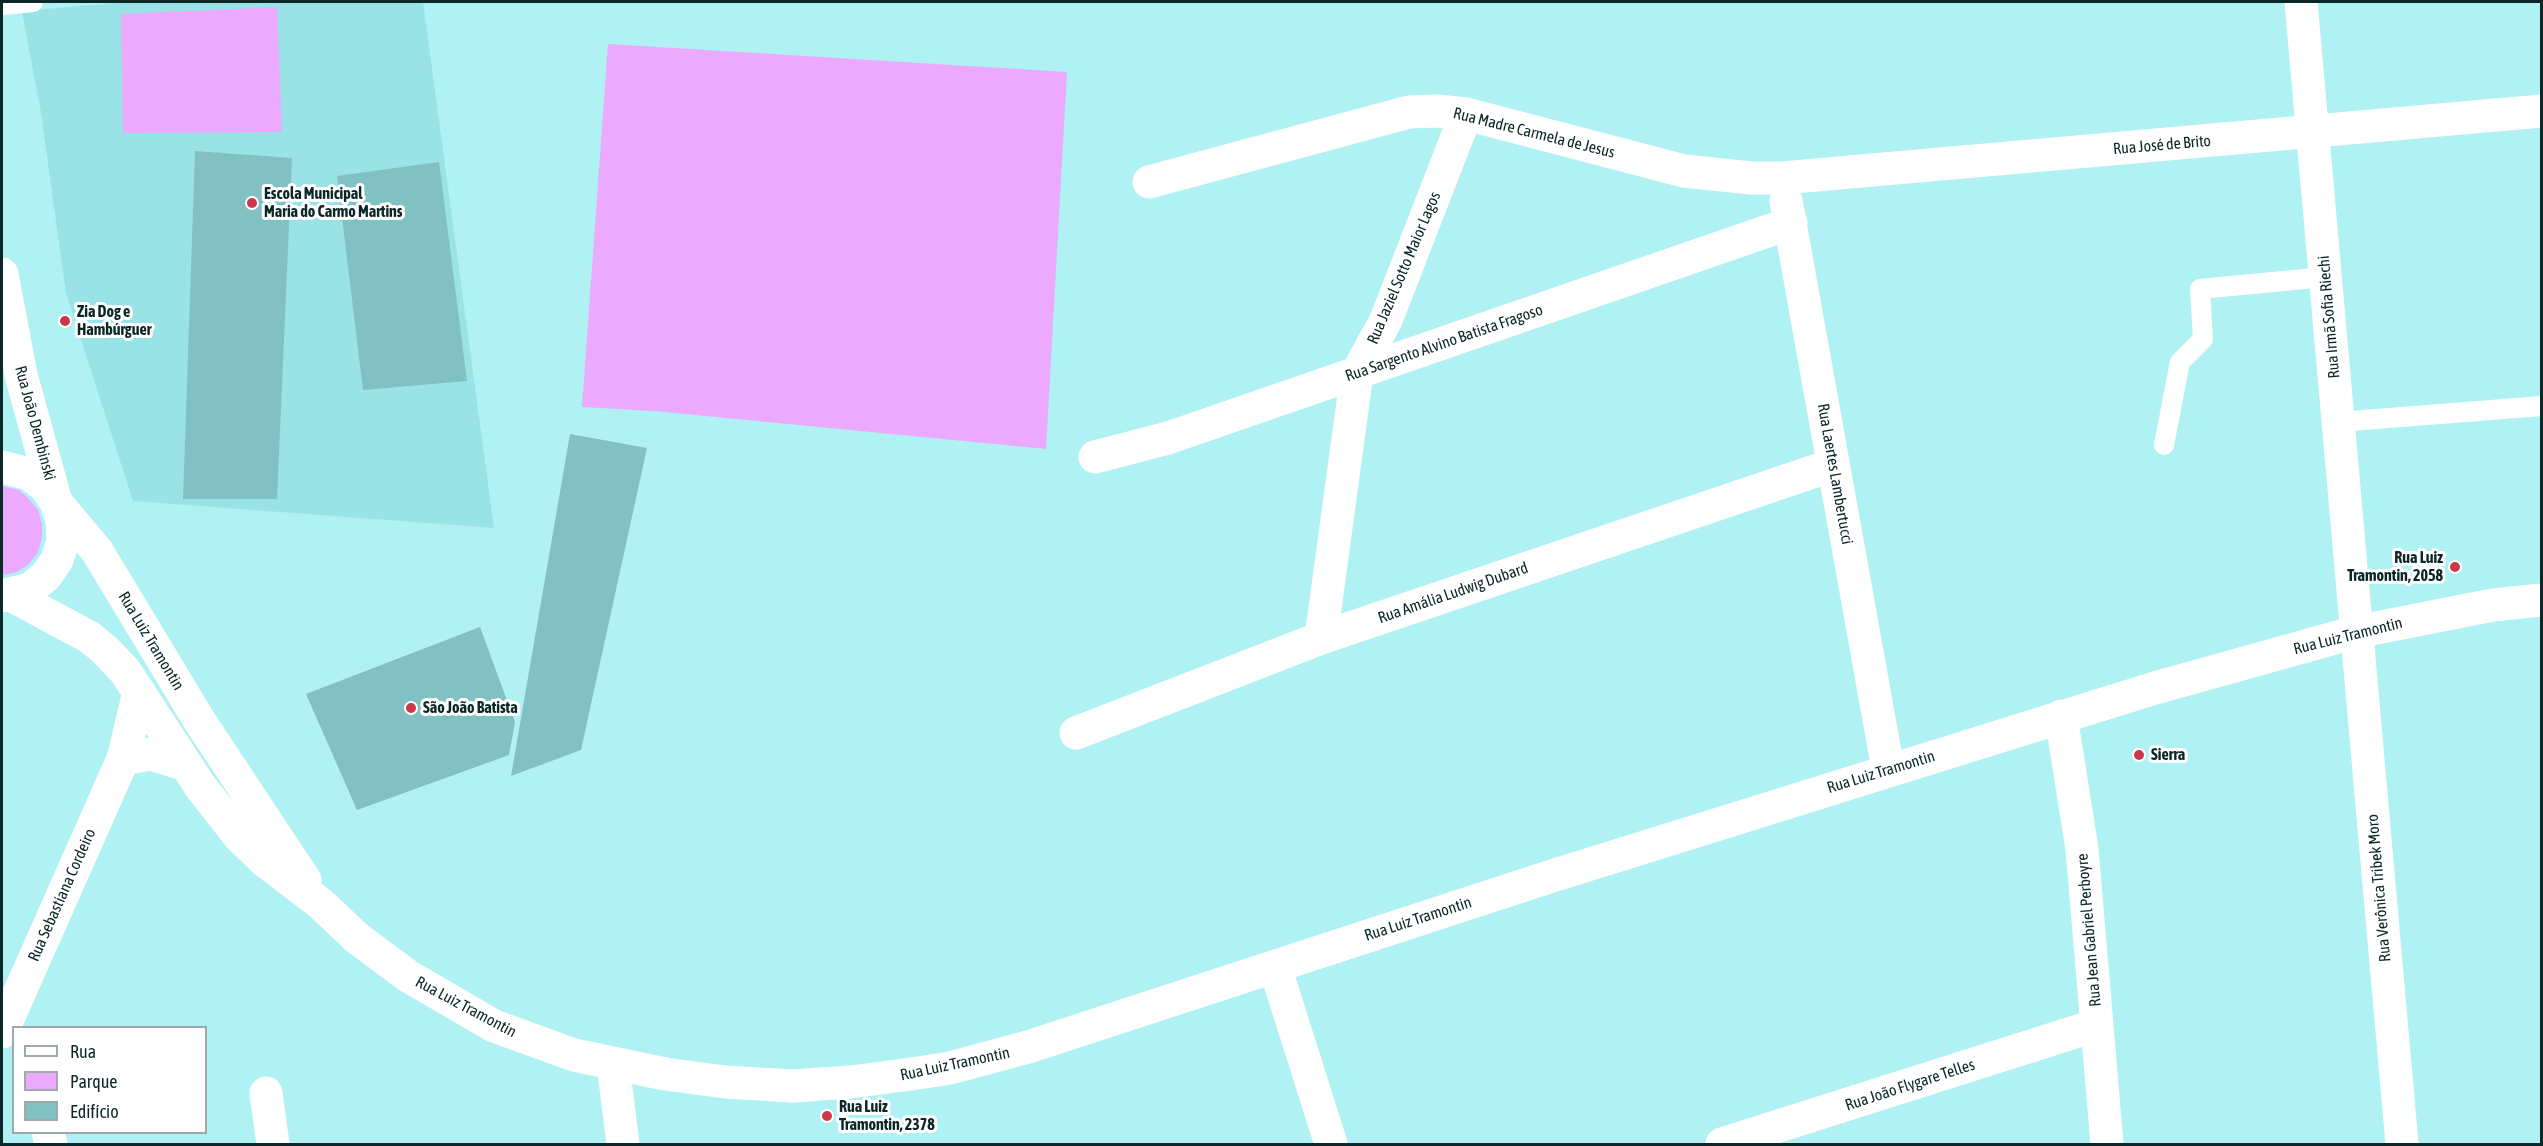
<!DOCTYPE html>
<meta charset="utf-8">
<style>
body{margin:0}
#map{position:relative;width:2543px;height:1146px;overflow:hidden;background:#b0f1f3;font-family:"Asap Condensed",sans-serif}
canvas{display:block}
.frame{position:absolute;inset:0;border:3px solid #0c2728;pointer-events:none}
.legend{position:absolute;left:12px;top:1026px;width:195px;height:108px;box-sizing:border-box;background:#fff;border:2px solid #9ea9a9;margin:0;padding:8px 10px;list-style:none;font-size:18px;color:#0c2728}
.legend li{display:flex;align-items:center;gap:12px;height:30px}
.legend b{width:30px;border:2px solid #9ea9a9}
</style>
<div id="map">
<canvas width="2543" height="1146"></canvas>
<div class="frame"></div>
<ul class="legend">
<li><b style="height:8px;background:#fff"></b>Rua</li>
<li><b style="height:16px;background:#ecaafe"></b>Parque</li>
<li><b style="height:16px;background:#81c1c3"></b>Edifício</li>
</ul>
</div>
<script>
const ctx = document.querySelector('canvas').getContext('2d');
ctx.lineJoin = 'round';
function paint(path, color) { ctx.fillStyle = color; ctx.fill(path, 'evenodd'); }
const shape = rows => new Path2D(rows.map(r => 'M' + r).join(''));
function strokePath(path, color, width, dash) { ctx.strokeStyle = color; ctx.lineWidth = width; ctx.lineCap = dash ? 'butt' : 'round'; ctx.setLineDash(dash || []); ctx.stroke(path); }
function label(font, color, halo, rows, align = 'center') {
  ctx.font = font + ' "Asap Condensed",sans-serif'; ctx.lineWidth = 6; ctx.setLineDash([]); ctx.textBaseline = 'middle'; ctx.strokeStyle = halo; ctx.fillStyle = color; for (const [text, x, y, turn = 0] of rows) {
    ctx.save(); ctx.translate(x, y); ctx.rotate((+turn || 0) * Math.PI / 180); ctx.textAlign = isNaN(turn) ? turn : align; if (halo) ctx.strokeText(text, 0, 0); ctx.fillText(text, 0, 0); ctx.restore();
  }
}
const built = shape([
 [128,2,423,2,494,528,133,501,66,293,41,113,22,11]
]);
const green = shape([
 [277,7,282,132,123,133,121,14],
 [608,44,1067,72,1046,449,654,411,582,407],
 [2,486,19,490,29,499,38,510,42,524,42,538,38,552,29,564,17,572,3,575]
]);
const building = shape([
 [195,151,292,158,277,499,183,499],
 [439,162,467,381,363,390,337,176],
 [570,434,647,448,581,750,511,776],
 [480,627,515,722,509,755,357,810,306,694]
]);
const lane = shape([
 [2,5,33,2],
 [2338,422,2542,406],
 [2164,445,2180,362,2203,339,2200,289,2325,277]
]);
const street = shape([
 [2301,2,2402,1144],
 [1149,182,1409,112,1438,111,1466,114,1684,171,1751,178,1782,178,2542,111],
 [1786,201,1888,769],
 [1095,457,1168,438,1791,223],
 [1321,638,1357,373,1386,320,1466,114],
 [2061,716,2082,849,2107,1144],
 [1076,733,1321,638,1833,465],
 [123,759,151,754,186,765],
 [1275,967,1331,1144],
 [2,1032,123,759,139,692],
 [613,1064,623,1144],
 [266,1093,273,1144],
 [48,1132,51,1144],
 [1722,1144,2097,1025]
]);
const secondary = shape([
 [2,274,21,375,56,502,97,551,199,720,305,880],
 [2,467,29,474,45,486,56,502,62,521,63,541,57,560,46,576,30,589,2,596],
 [11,595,89,637,105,650,125,671,200,786,239,836,266,862,321,904,357,938,408,976,494,1026,574,1055,665,1074,725,1082,793,1086,850,1082,905,1075,950,1068,1028,1047,1552,876,2155,688,2356,632,2493,605,2542,600]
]);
const markers = [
 [252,203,6,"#c9394a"],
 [65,321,6,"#c9394a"],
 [2455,567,6,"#c9394a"],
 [411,708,6,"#c9394a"],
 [2139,755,6,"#c9394a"],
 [827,1116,6,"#c9394a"]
];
const streetNames = [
 ["Rua Madre Carmela de Jesus",1534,133,14],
 ["Rua José de Brito",2162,145,-5],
 ["Rua Jaziel Sotto Maior Lagos",1404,268,-67],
 ["Rua Irmã Sofia Riechi",2329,317,-95],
 ["Rua Sargento Alvino Batista Fragoso",1444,343,-19],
 ["Rua João Dembinski",35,423,75],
 ["Rua Laertes Lambertucci",1835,474,80],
 ["Rua Amália Ludwig Dubard",1453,593,-19],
 ["Rua Luiz Tramontin",2348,636,-14],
 ["Rua Luiz Tramontin",151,641,59],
 ["Rua Luiz Tramontin",1881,772,-17],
 ["Rua Verônica Tribek Moro",2379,888,-95],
 ["Rua Sebastiana Cordeiro",62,895,-66],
 ["Rua Luiz Tramontin",1418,919,-18],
 ["Rua Jean Gabriel Perboyre",2089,930,-95],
 ["Rua Luiz Tramontin",466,1007,28],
 ["Rua Luiz Tramontin",955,1064,-12],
 ["Rua João Flygare Telles",1910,1085,-18]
];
const poiNames = [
 ["Escola Municipal",264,194],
 ["Maria do Carmo Martins",264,212],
 ["Zia Dog e",77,312],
 ["Hambúrguer",77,330],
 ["Rua Luiz",2443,558,"right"],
 ["Tramontin, 2058",2443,576,"right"],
 ["São João Batista",423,708],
 ["Sierra",2151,755],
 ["Rua Luiz",839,1107],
 ["Tramontin, 2378",839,1125]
];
paint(built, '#99e3e6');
paint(green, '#ecaafe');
paint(building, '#81c1c3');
strokePath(lane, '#fff', 20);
strokePath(street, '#fff', 33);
strokePath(secondary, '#fff', 33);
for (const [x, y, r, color] of markers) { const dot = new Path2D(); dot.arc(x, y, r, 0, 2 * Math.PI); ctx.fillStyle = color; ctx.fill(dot); strokePath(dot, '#fff', 2); }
label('16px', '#0c2728', '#fff', streetNames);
label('bold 16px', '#0c2728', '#fff', poiNames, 'left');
</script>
